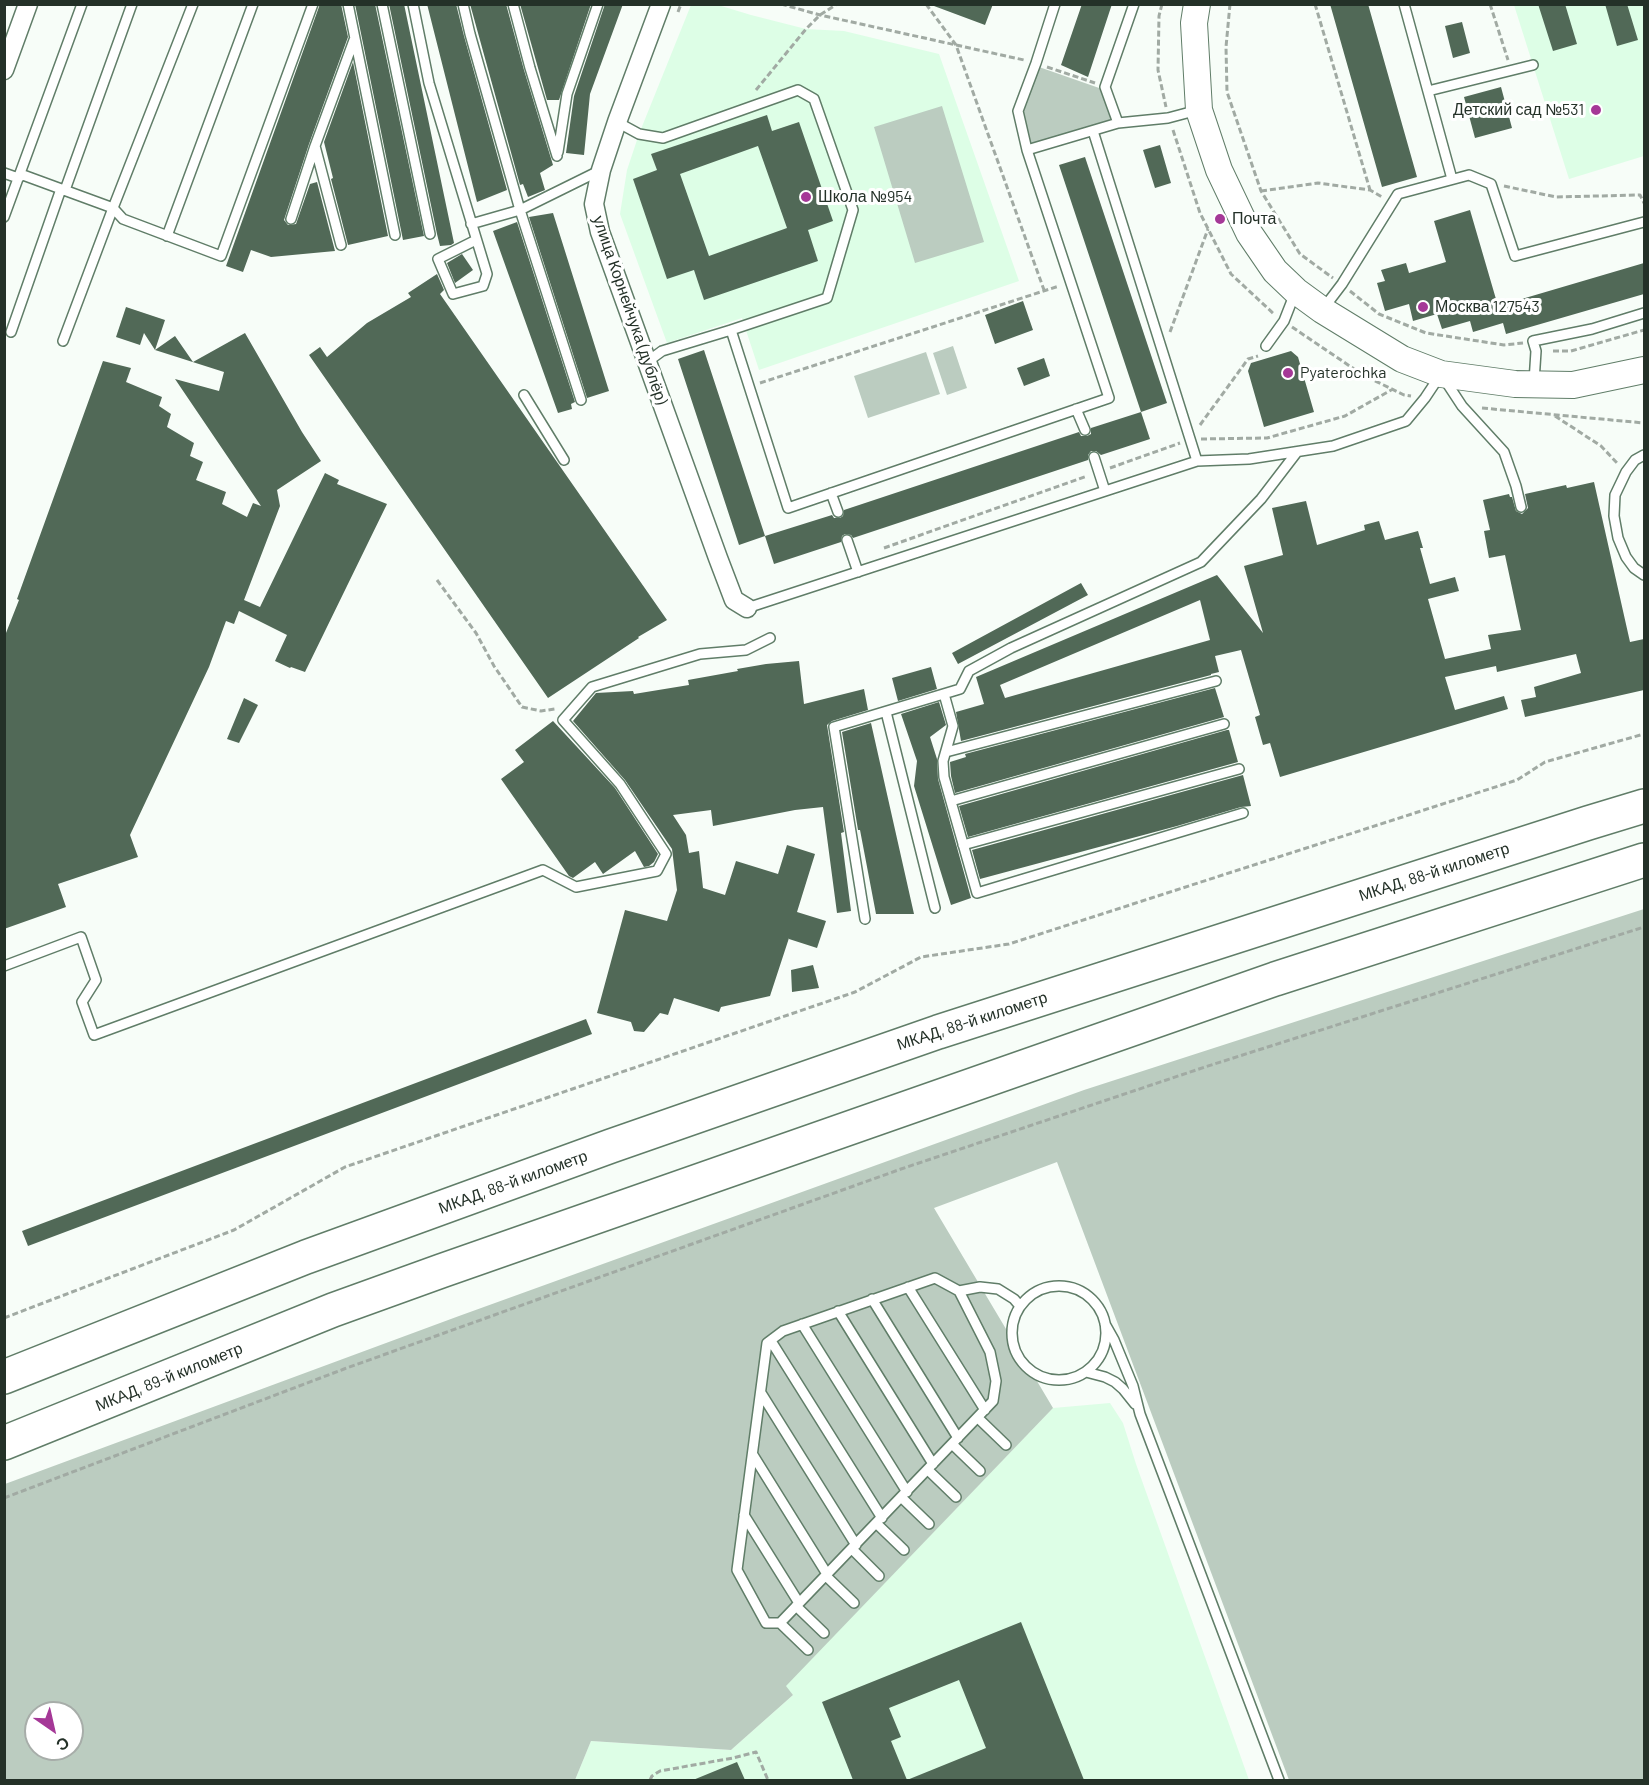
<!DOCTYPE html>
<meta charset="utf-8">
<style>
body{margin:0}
#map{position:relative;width:1649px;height:1785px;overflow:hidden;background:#f7fdf8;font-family:Barlow,sans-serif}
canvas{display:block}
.frame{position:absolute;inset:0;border:6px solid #243128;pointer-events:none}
.north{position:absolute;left:24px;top:1701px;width:60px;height:60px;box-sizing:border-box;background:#fff;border:2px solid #a7ada9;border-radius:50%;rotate:146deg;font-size:16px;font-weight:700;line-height:24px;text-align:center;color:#243128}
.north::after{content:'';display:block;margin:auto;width:21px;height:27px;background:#a53897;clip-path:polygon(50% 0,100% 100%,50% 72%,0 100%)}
</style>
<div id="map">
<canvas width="1649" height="1785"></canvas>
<div class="frame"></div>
<div class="north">С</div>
</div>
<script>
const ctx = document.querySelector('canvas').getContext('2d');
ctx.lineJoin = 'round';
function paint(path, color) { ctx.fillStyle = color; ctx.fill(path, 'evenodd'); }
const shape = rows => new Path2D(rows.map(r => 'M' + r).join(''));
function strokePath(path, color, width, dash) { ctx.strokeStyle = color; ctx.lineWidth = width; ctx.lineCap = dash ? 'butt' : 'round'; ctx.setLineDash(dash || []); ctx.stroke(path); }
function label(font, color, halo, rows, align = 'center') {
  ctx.font = font + ' Barlow,sans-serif'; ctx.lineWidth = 6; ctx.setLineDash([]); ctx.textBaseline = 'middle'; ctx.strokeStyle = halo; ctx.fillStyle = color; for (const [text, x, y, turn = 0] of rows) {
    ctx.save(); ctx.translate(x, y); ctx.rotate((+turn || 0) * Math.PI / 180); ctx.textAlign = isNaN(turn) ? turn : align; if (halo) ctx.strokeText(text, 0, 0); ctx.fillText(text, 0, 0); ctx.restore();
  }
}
const built = shape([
 [691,5,718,5,751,15,806,29,844,31,939,54,1019,281,759,370,742,318,667,343,620,214,627,170,639,134],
 [1514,5,1644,5,1644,156,1569,179],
 [1110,1403,1123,1423,1136,1464,1249,1780,575,1780,591,1741,731,1750,793,1695,785,1686,1053,1408]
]);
const green = shape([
 [1039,67,1102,89,1112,120,1030,145,1022,110],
 [942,106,984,242,915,263,874,127],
 [953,346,967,388,947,395,933,353],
 [926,352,940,394,868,418,854,376],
 [1644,909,1644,1780,1289,1780,1057,1162,934,1208,1053,1408,786,1686,793,1695,731,1750,591,1741,575,1780,5,1780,5,1484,459,1316,1084,1090],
 [36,1713,72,1713,72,1749,36,1749]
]);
const building = shape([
 [320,4,341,4,348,37,309,144,284,220,288,225,296,224,310,184,317,182,335,251,271,257,251,250,243,272,226,266],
 [355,4,375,4,424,236,403,240],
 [389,4,404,4,454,243,451,245,440,246,437,234],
 [427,4,456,4,464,36,507,190,477,202],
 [470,4,506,4,524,70,553,165,540,173,545,190,528,197,523,184,520,185],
 [520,4,591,4,559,100,547,100],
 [605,4,623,4,590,94,584,155,566,153,574,96],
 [934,4,993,4,985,25,934,6],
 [1082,4,1112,4,1088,77,1061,65],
 [1330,4,1368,4,1417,177,1382,187],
 [1538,4,1565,4,1577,44,1553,51],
 [1605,4,1627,4,1638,40,1617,46],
 [1462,22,1470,53,1453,58,1445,26],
 [353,62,388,236,348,245,331,179,333,178,324,142],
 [1501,87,1512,128,1475,138,1464,97],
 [767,115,772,131,799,122,833,221,808,230,818,261,704,300,694,270,667,279,633,179,657,170,651,154],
 [758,146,787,228,709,256,680,174],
 [1160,145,1171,183,1155,188,1143,150],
 [1085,157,1167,403,1141,412,1059,165],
 [1470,210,1498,306,1644,263,1644,294,1506,334,1503,323,1473,332,1470,321,1442,329,1437,314,1413,321,1409,304,1385,311,1377,283,1385,281,1381,270,1406,263,1409,273,1446,262,1434,221],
 [553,213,609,391,587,398,529,217],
 [517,222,575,402,571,404,572,409,558,413,493,231],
 [462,254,473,270,455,283,447,263],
 [437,274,444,290,440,294,667,620,638,637,639,638,548,698,309,355,320,347,327,357,367,323,411,297,408,293],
 [1023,301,1033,330,995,344,985,315],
 [126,307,165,320,155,350,144,333,140,345,116,337],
 [245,333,302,432,321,461,277,490,280,506,244,600,260,607,325,473,339,480,337,484,387,504,305,672,291,667,290,668,275,661,287,635,239,611,234,624,226,621,209,667,130,835,138,857,58,884,66,907,4,929,4,638,19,600,17,599,103,361,131,368,126,382,162,397,159,406,171,414,167,427,194,443,190,456,203,462,196,480,226,492,222,504,247,517,253,503,261,506,175,379,219,391,224,372,155,350,175,336,193,362],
 [704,350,765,536,739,545,678,359],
 [1291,351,1298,357,1314,412,1264,427,1248,371,1251,363],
 [1044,358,1050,376,1024,386,1017,368],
 [1141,412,1150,439,1101,455,1096,451,1091,451,1088,455,1088,460,853,538,851,535,845,534,842,536,841,542,774,564,765,536,832,515,834,518,840,518,843,516,844,510,1079,432,1081,436,1087,436,1091,434,1091,428],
 [1594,482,1630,642,1644,639,1644,690,1525,717,1521,700,1536,697,1534,687,1581,673,1576,654,1497,672,1496,666,1445,677,1455,710,1504,696,1508,709,1280,777,1270,743,1263,745,1255,717,1260,715,1241,650,1215,656,1219,672,1211,674,1211,675,961,741,956,712,984,704,976,677,1217,575,1263,633,1244,566,1283,555,1272,508,1306,501,1317,545,1365,530,1364,525,1379,521,1385,540,1418,531,1423,548,1420,548,1430,584,1455,577,1459,591,1428,599,1445,659,1491,649,1488,635,1521,630,1505,555,1489,558,1484,531,1490,530,1483,500,1509,494,1510,497,1512,497,1516,511,1522,514,1528,508,1525,494,1566,485,1567,488],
 [1200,600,1210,640,1005,698,1000,685],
 [1081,583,1088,595,958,664,952,653],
 [799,661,804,704,864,689,868,710,832,721,827,725,844,832,841,833,851,911,837,913,823,807,795,810,713,826,711,810,673,815,686,835,689,853,699,851,703,888,725,895,736,861,778,874,787,845,815,854,797,912,826,921,817,948,789,939,789,938,770,996,721,1007,719,1012,674,998,668,1015,660,1013,644,1032,634,1031,631,1022,597,1013,625,910,667,921,677,890,672,849,625,780,573,721,596,693,633,691,634,694,689,685,688,680,738,671,737,669,766,664],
 [931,667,937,689,898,701,892,678],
 [1215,688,1224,717,955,793,951,776,950,762,966,757,965,754],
 [244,698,258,705,239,743,227,739],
 [939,702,946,725,930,737,937,759,938,779,971,898,951,905,914,786,917,761,901,714],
 [553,721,615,788,658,854,654,862,649,866,644,867,635,851,603,874,595,862,573,878,569,876,501,779,524,762,515,750],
 [871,723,914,914,876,914,860,830,858,830,842,732],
 [1227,730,1229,730,1238,762,968,837,959,806],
 [1243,775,1251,806,1241,807,1177,826,980,879,972,850],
 [813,965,819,988,792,992,791,970],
 [586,1019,592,1034,28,1246,22,1231],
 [1021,1622,1084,1780,853,1780,822,1702],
 [959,1680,986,1748,907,1780,891,1741,901,1737,889,1708],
 [737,1762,745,1780,693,1780]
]);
const path = shape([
 [781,4,820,15,1024,60],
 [926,4,956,45,1044,290],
 [1162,4,1159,16,1158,70,1166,107],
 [1230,4,1226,47,1227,92,1261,191,1300,254,1333,278],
 [1315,4,1370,190],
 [1490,4,1508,60],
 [678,12,681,4],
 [1047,67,1095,83],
 [756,90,806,29,820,15,837,4],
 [1173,130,1200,213,1231,274,1275,315],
 [1504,186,1556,197,1640,195,1644,203],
 [1261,191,1318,183,1370,190,1382,197],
 [1350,291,1379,314,1426,333,1504,345,1523,343],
 [1292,327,1363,375,1404,395,1411,396],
 [1170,332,1208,229],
 [1553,351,1571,351,1644,330],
 [760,383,1059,286],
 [1482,408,1644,423],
 [1555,416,1601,446,1618,464],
 [1200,425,1248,359,1258,356],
 [1201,439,1267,438,1345,416,1393,389],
 [1110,468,1180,443],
 [884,548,1087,476],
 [437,580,476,633,494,666,522,707,541,711,555,709],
 [4,1318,234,1230,345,1167,855,992,921,957,1009,944,1517,780,1545,762,1644,734],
 [4,1498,344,1369,901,1169,1205,1067,1644,927],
 [650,1780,652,1776,660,1771,733,1758,756,1752,768,1780]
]);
const lane = shape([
 [348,4,395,235],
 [382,4,430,234],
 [413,4,429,83,487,274,483,286,453,294,438,259,476,240],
 [463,4,470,34,520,210,581,400],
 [513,4,530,68,557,156],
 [1055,4,1036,63,1018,111,1027,150,1118,123,1168,118,1198,110],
 [1404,4,1452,179],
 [1428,91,1533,65],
 [617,122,639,134,663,138,798,90,814,99,853,210,827,298,731,330],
 [1118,123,1105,87,1134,4],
 [1093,131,1197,461],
 [315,146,341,245],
 [558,152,567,94,598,4],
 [4,173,18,178,23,175,113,208,123,219,221,256,313,4],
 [65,190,132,4],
 [4,217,82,4],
 [291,219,315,146,354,40],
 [471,224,520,210,601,170],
 [167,236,253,4],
 [1323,309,1342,284,1398,194,1469,175,1491,184,1515,256,1644,222],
 [11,332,61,189],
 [63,341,113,208,193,4],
 [1266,346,1284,321,1295,293],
 [647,362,662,351,731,330,788,508,1109,398,1027,150],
 [1534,382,1536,351,1533,341,1592,329,1644,313],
 [524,395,564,460],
 [1076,409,1085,430],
 [1644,455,1635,460,1626,472,1615,495,1614,516,1618,538,1626,557,1634,568,1644,575],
 [1094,457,1105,491],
 [831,493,838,512],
 [847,540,858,572],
 [747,608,1197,461,1249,459,1333,446,1406,421,1425,398,1441,374,1462,406,1504,452,1516,486,1521,507],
 [944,694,953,726,943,761,944,777,977,893,1243,813],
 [886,712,935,908],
 [946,752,1216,681],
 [951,801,1224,724],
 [963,845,1239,769],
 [865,919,834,727,960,689,969,671,1011,648,1201,562,1261,499,1297,452],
 [4,966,81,937,96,980,82,1002,94,1035,543,870,576,887,657,871,666,854,620,784,563,720,592,687,700,654,746,650,770,638],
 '1012 1333a47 47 0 1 1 94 0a47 47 0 1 1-94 0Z',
 [908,1287,985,1410],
 [872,1299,958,1438],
 [838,1311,933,1464],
 [802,1324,907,1492],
 [1105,1324,1114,1340,1133,1386,1140,1414,1279,1780],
 [771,1341,882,1518],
 [1086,1372,1105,1377,1115,1382,1123,1389,1135,1404],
 [761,1393,856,1545],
 [978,1418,1006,1445],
 [952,1444,980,1471],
 [753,1455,827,1574],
 [928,1470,956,1497],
 [901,1497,929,1524],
 [744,1515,799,1603],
 [876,1523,904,1550],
 [852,1549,879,1576],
 [826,1576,854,1603],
 [796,1606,824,1633],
 [780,1623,993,1401,996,1381,990,1352,959,1291],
 [808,1650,780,1623,766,1623,737,1570,767,1343,783,1331,935,1278,959,1291,980,1287,998,1289,1014,1299,1020,1306]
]);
const street = shape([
 [661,4,617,122,601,170,594,204,600,232,718,558,734,600,747,608],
 [4,70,28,4]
]);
const secondary = shape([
 [1197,4,1194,23,1199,110,1219,170,1249,233,1275,271,1296,291,1322,310,1402,359,1441,374,1515,384,1573,385,1644,370]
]);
const highway = shape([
 [4,1377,306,1257,611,1146,938,1032,1588,823,1644,806],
 [4,1443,333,1310,441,1271,1275,979,1644,860]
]);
const markers = [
 [1596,110,6,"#a53897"],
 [806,197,6,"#a53897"],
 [1220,219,6,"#a53897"],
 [1423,307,6,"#a53897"],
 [1288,373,6,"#a53897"]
];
const poiNames = [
 ["Детский сад №531",1584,110,"right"],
 ["Школа №954",818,197],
 ["Почта",1232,219],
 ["Москва 127543",1435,307],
 ["Pyaterochka",1300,373]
];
const streetNames = [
 ["улица Корнейчука (дублёр)",630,310,71],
 ["МКАД, 88-й километр",1434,872,-18],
 ["МКАД, 88-й километр",972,1021,-18],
 ["МКАД, 88-й километр",513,1182,-20],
 ["МКАД, 89-й километр",169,1377,-22]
];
paint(built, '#ddfee6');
paint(green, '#bbccc0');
paint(building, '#516957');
strokePath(lane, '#607d68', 12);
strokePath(street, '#607d68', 21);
strokePath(secondary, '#607d68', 28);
strokePath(highway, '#607d68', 36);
strokePath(path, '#a1aaa3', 3, [6, 3]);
strokePath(lane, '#fff', 9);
strokePath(street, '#fff', 18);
strokePath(secondary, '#fff', 26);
strokePath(highway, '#fff', 33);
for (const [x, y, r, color] of markers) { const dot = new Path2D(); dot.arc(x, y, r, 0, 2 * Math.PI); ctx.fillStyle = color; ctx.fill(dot); strokePath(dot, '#fff', 2); }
label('16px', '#243128', '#fff', poiNames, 'left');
label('16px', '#243128', '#fff', streetNames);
</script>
